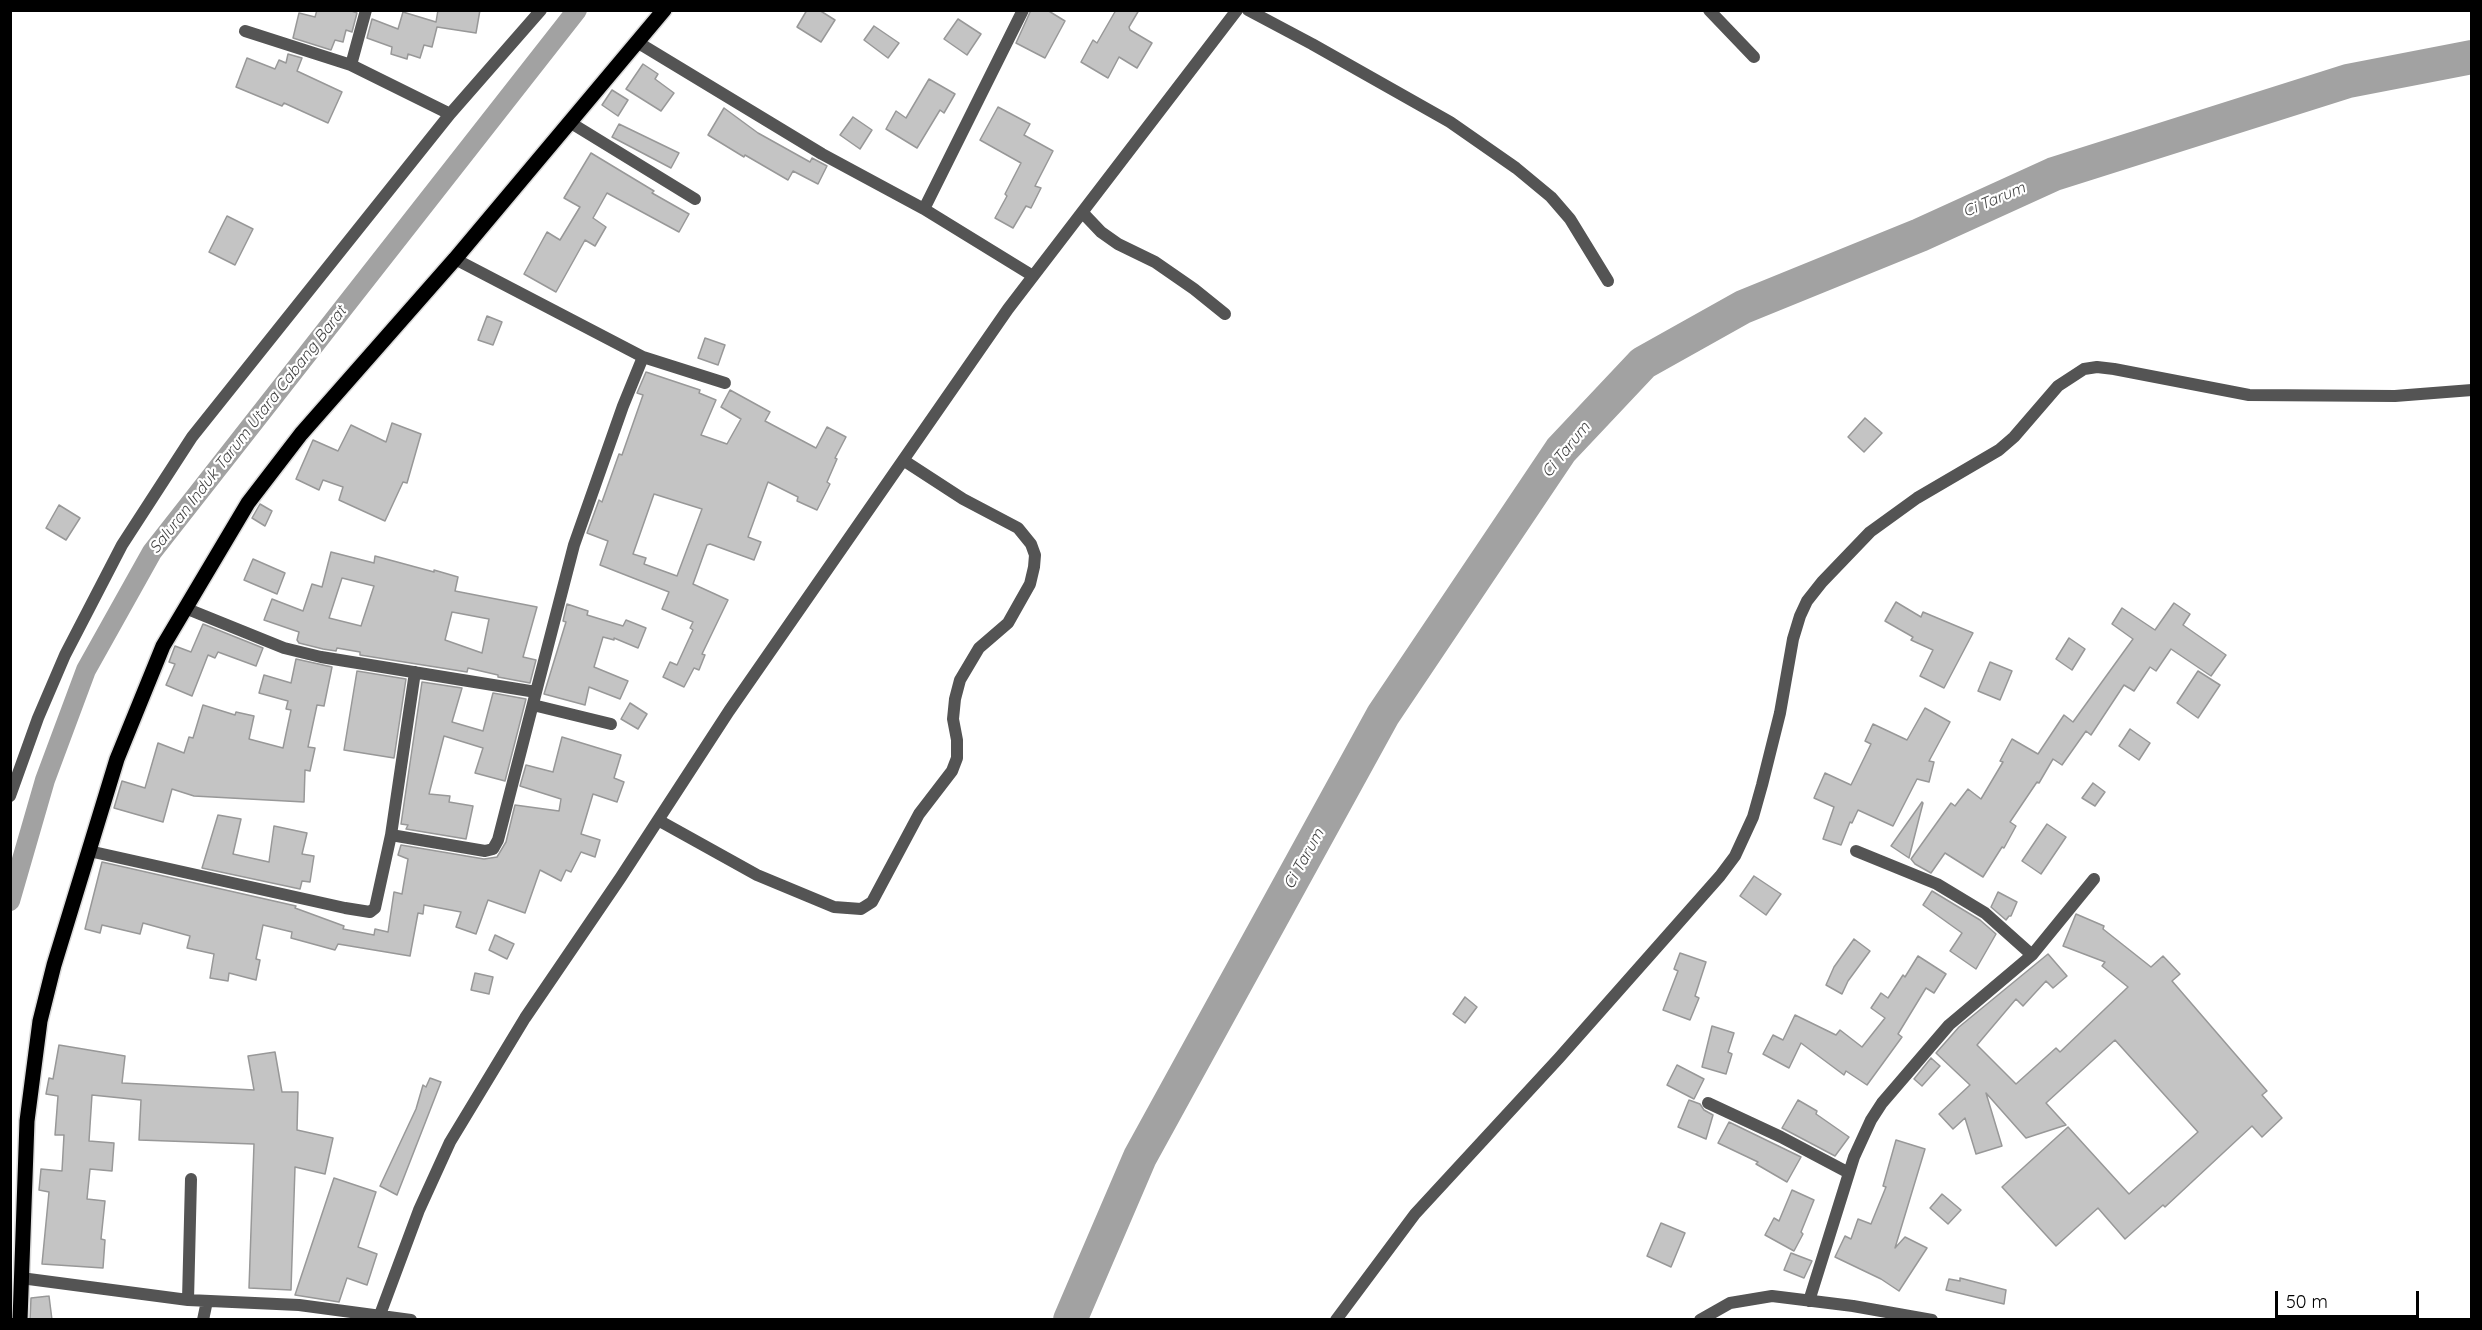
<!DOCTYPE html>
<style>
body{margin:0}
#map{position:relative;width:2482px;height:1330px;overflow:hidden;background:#fff;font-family:Quicksand,sans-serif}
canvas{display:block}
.frame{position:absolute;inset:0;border:12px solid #000;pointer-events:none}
.scale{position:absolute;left:2275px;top:1291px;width:144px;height:27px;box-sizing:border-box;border:3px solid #000;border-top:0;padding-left:8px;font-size:18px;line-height:21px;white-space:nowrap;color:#000;-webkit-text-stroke:4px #fff;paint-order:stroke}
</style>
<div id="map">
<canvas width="2482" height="1330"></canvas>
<div class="frame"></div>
<div class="scale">50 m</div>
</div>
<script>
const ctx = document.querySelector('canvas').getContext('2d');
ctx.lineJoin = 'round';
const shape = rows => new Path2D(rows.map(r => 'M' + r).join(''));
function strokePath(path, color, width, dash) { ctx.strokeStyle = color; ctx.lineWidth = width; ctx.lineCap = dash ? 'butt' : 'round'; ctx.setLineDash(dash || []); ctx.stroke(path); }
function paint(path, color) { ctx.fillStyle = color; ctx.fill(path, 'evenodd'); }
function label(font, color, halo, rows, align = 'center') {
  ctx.font = font + ' Quicksand,sans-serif'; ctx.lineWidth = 4.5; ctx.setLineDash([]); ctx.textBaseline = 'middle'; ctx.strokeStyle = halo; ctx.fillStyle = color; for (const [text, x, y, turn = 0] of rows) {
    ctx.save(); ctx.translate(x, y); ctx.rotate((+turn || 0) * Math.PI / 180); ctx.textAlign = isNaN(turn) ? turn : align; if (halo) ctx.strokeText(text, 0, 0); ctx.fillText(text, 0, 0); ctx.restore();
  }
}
const canal = shape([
 [10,901,45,780,86,670,152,552,577,10]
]);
const river = shape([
 [1070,1320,1140,1157,1383,715,1561,450,1643,363,1743,307,1920,235,2054,174,2348,81,2472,57]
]);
const building = shape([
 [317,10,349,10,357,13,352,32,346,30,343,42,335,40,331,50,293,38,299,13,315,17,317,10],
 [438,10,480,10,476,33,437,27,432,47,424,45,420,58,408,54,407,59,391,54,392,47,367,38,372,19,398,29,403,12,436,22,438,10],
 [807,10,819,10,835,20,821,42,797,27,807,10],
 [1031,10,1047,10,1065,21,1045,58,1016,43,1031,10],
 [1116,10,1139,10,1129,27,1130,30,1152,43,1137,68,1119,57,1108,78,1081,62,1093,40,1097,43,1116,10],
 [958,19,981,34,967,55,944,39,958,19],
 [874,26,899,43,888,58,864,40,874,26],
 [288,54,302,58,297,71,342,92,328,123,284,103,282,106,236,87,247,58,275,69,279,60,286,63,288,54],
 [643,64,658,74,655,79,674,93,661,111,626,89,643,64],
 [929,79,955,94,944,113,940,110,917,148,886,129,896,111,906,118,929,79],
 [612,90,628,100,618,116,602,105,612,90],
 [998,107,1030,124,1024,135,1053,151,1035,186,1041,188,1031,208,1026,206,1013,228,995,218,1007,196,1005,194,1021,163,980,140,998,107],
 [724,108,758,133,810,162,812,158,827,166,818,184,793,171,788,180,745,155,744,157,708,135,724,108],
 [853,117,872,130,860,149,840,135,853,117],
 [619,124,679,153,671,168,612,137,619,124],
 [591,153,654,191,652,193,689,214,679,232,607,193,593,218,606,227,595,246,585,240,556,292,524,274,547,232,560,240,580,207,564,198,591,153],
 [227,216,253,229,235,265,209,252,227,216],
 [487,316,502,322,493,345,478,340,487,316],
 [705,338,725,345,718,365,698,358,705,338],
 [646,372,700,390,699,393,716,400,701,435,727,444,741,419,721,407,730,390,770,412,765,421,816,448,827,427,846,437,835,458,837,459,827,482,830,484,817,510,797,501,798,497,768,482,748,537,761,542,754,560,710,544,707,545,693,584,728,600,702,654,705,655,699,670,694,668,684,687,663,677,670,662,677,665,693,630,690,628,693,622,662,609,669,592,600,565,608,541,587,533,599,500,602,502,619,454,622,455,643,395,637,393,646,372],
 [654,494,702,509,677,576,644,564,646,558,633,554,654,494],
 [1865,418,1882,433,1864,452,1848,437,1865,418],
 [392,423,421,434,407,483,403,482,385,521,339,500,343,487,323,480,319,490,296,479,313,440,338,451,351,425,386,442,392,423],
 [260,504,272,511,265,526,252,518,260,504],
 [59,505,80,518,66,540,46,528,59,505],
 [331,552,374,563,375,556,434,572,434,570,458,577,455,591,537,607,523,657,536,660,530,683,498,677,498,675,468,668,467,672,360,655,360,652,337,648,336,651,323,649,299,643,297,640,299,632,264,620,272,599,303,611,312,584,322,587,331,552],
 [342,578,374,586,361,626,329,618,342,578],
 [452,612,489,619,482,653,445,640,452,612],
 [253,559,285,573,277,594,244,580,253,559],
 [1896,602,1921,617,1923,612,1973,633,1944,688,1920,676,1933,650,1911,640,1913,637,1885,621,1896,602],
 [2174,603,2190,614,2183,625,2226,655,2211,676,2171,649,2156,671,2150,667,2134,691,2124,685,2091,735,2086,731,2062,765,2053,759,2039,783,2037,782,2010,822,2016,826,2004,848,2002,847,1983,877,1945,853,1931,873,1915,864,1911,859,1951,803,1955,806,1968,789,1981,799,2003,762,2000,761,2012,739,2038,754,2064,715,2073,722,2133,639,2112,624,2122,608,2155,630,2174,603],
 [567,604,588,611,587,615,623,626,626,620,646,628,638,648,614,638,614,640,603,637,594,667,628,681,620,699,589,687,585,705,544,694,566,622,563,621,567,604],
 [203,624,263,648,256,666,218,652,215,658,208,655,192,696,166,685,175,664,169,662,175,646,191,652,203,624],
 [2069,638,2085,649,2072,670,2056,659,2069,638],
 [296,659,332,667,324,706,317,705,308,747,315,748,310,771,305,770,304,802,194,796,172,789,163,822,114,808,122,781,145,788,158,743,184,753,189,737,193,738,203,705,235,715,236,712,254,716,249,739,283,748,291,710,286,709,288,701,259,693,264,675,291,683,296,659],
 [1990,662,2012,671,2000,700,1978,691,1990,662],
 [357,671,406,679,394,758,344,750,357,671],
 [2198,671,2220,685,2198,718,2177,703,2198,671],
 [422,682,462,688,452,722,483,731,493,693,526,699,505,781,475,773,483,748,444,736,429,794,450,796,449,802,473,806,466,839,406,829,408,825,401,824,422,682],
 [630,703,647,714,638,729,621,719,630,703],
 [1925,708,1950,722,1929,761,1934,762,1929,782,1917,779,1893,826,1858,810,1852,823,1850,822,1841,845,1823,839,1834,807,1814,798,1825,773,1851,785,1871,744,1865,741,1873,724,1907,740,1925,708],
 [2130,729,2150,743,2139,760,2119,746,2130,729],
 [562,737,621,755,614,778,624,782,617,802,593,794,581,834,600,840,595,857,581,852,571,872,566,870,561,881,540,870,525,913,488,900,476,934,456,927,461,912,424,905,423,914,418,913,410,956,338,944,335,950,291,938,292,932,263,925,256,959,260,960,256,980,229,973,228,981,210,978,214,954,187,948,190,936,143,923,140,934,102,925,100,933,85,929,102,862,296,906,295,908,344,926,343,929,374,935,375,929,388,932,394,892,402,894,408,859,398,855,401,845,484,859,497,857,506,842,515,805,559,811,561,799,520,786,526,765,553,772,562,737],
 [2093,783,2105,792,2095,806,2082,798,2093,783],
 [1922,802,1923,803,1909,858,1891,846,1922,802],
 [218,815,241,819,233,854,269,862,274,826,307,833,302,854,314,856,310,882,302,881,300,889,202,868,218,815],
 [2047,824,2066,837,2041,874,2022,861,2047,824],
 [1754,876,1781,894,1766,915,1740,896,1754,876],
 [1932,891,1980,920,1996,934,1976,969,1950,951,1962,933,1923,905,1932,891],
 [1998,892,2017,902,2011,916,2009,916,2006,920,1991,907,1998,892],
 [2076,914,2104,926,2103,929,2151,967,2163,956,2180,974,2172,981,2267,1091,2262,1095,2282,1118,2262,1137,2252,1126,2165,1207,2163,1205,2125,1239,2098,1208,2056,1246,2002,1187,2068,1127,2129,1194,2198,1132,2115,1040,2046,1103,2066,1125,2026,1138,1986,1093,2002,1146,1976,1154,1965,1118,1953,1129,1939,1114,1970,1085,1936,1053,1959,1027,2048,954,2067,976,2053,988,2046,981,2023,1006,2016,999,1977,1045,2016,1084,2056,1048,2060,1052,2128,987,2102,966,2105,962,2063,946,2076,914],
 [495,935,514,944,507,959,489,950,495,935],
 [1854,939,1870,951,1848,981,1842,994,1826,985,1834,967,1854,939],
 [1680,953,1706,962,1695,996,1699,998,1690,1020,1663,1010,1678,971,1674,969,1680,953],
 [1918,956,1946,974,1934,993,1926,988,1898,1034,1902,1037,1867,1085,1846,1071,1844,1075,1801,1043,1789,1068,1763,1054,1773,1035,1783,1040,1795,1015,1836,1035,1840,1030,1862,1047,1885,1018,1871,1008,1881,993,1888,998,1903,975,1905,977,1918,956],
 [475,973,493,977,489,994,471,990,475,973],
 [1465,997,1477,1007,1465,1023,1453,1014,1465,997],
 [1712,1026,1734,1033,1728,1052,1732,1054,1726,1074,1702,1067,1712,1026],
 [59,1045,125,1056,122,1083,254,1090,248,1056,275,1052,282,1092,298,1092,297,1130,333,1138,325,1174,295,1167,291,1290,249,1288,254,1144,139,1140,141,1100,92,1095,89,1141,114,1143,112,1171,90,1169,87,1199,105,1201,101,1239,105,1240,103,1268,42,1264,49,1192,39,1190,41,1169,62,1171,64,1135,55,1135,58,1096,46,1094,49,1078,53,1079,59,1045],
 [1931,1058,1940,1066,1922,1086,1914,1079,1931,1058],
 [1677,1065,1704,1079,1694,1099,1667,1085,1677,1065],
 [430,1078,441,1082,397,1195,380,1186,416,1109,423,1085,426,1087,430,1078],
 [1689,1100,1700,1104,1704,1110,1713,1115,1706,1139,1678,1127,1689,1100],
 [1798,1100,1817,1111,1816,1114,1849,1137,1835,1156,1782,1128,1798,1100],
 [1729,1122,1801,1157,1787,1182,1756,1164,1758,1162,1718,1143,1729,1122],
 [1896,1140,1925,1149,1895,1248,1905,1237,1927,1248,1899,1291,1881,1279,1835,1257,1845,1236,1851,1239,1858,1219,1871,1224,1886,1187,1883,1186,1896,1140],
 [334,1178,376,1192,358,1247,377,1254,367,1285,347,1278,339,1302,295,1295,334,1178],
 [1792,1190,1814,1200,1801,1232,1803,1234,1794,1251,1765,1235,1774,1218,1779,1221,1792,1190],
 [1942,1194,1961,1210,1948,1224,1930,1208,1942,1194],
 [1661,1223,1685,1233,1671,1267,1647,1256,1661,1223],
 [1791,1253,1812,1261,1804,1278,1784,1270,1791,1253],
 [1960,1278,2006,1290,2004,1304,1946,1290,1949,1279,1960,1281,1960,1278],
 [49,1296,52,1320,30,1320,31,1298,49,1296]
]);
const street = shape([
 [366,10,351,65,450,114,541,10],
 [1248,10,1312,44,1450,122,1516,168,1551,197,1570,219,1608,281],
 [1709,10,1754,57],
 [245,31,351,65],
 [637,42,822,154,924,209,1033,276],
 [571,123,695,199],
 [924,209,1023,10],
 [1082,212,1101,232,1118,244,1155,262,1194,289,1225,314],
 [643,357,725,383],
 [185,608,284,648,321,657,536,692,574,545,623,406,643,357,455,259],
 [533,705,611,724],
 [10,796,38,718,65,655,122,545,192,437,450,114],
 [658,820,757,875,834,907,861,909,872,902,919,814,952,771,957,758,957,740,953,719,955,699,960,680,979,648,1008,623,1030,584,1034,567,1035,555,1031,544,1018,528,963,499,903,460],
 [391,835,485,851,493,849,498,840,536,692],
 [89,851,345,908,370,912,375,908,391,835,415,672],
 [1856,851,1937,884,1985,913,2032,955],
 [1708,1103,1781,1137,1849,1173],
 [21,1278,188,1300,299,1305,411,1320],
 [188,1300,191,1179],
 [1809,1301,1854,1157,1871,1120,1882,1103,1949,1025,2032,955,2094,879],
 [203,1320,207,1301],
 [378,1320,419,1210,450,1142,525,1018,621,877,729,711,1008,309,1237,10],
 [1336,1320,1415,1214,1559,1058,1720,876,1735,856,1753,817,1762,785,1780,713,1793,639,1800,616,1807,601,1822,582,1870,532,1917,498,1999,450,2014,437,2058,386,2084,369,2097,367,2114,369,2249,395,2395,396,2472,390],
 [1700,1320,1730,1303,1772,1296,1853,1306,1932,1320]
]);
const primary = shape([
 [20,1320,27,1121,40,1021,54,965,117,759,163,646,248,503,301,434,455,259,664,10]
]);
const waterNames = [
 ["Ci Tarum",1994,200,-23],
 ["Saluran Induk Tarum Utara Cabang Barat",248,430,-52],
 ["Ci Tarum",1566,450,-51],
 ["Ci Tarum",1304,859,-61]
];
strokePath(canal, '#a2a2a2', 20);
strokePath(river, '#a2a2a2', 34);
paint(building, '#c4c4c4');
strokePath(building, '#989898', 1.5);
strokePath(primary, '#dbdbdb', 18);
strokePath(street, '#545454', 12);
strokePath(primary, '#000', 15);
label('italic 16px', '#434343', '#fff', waterNames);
</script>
